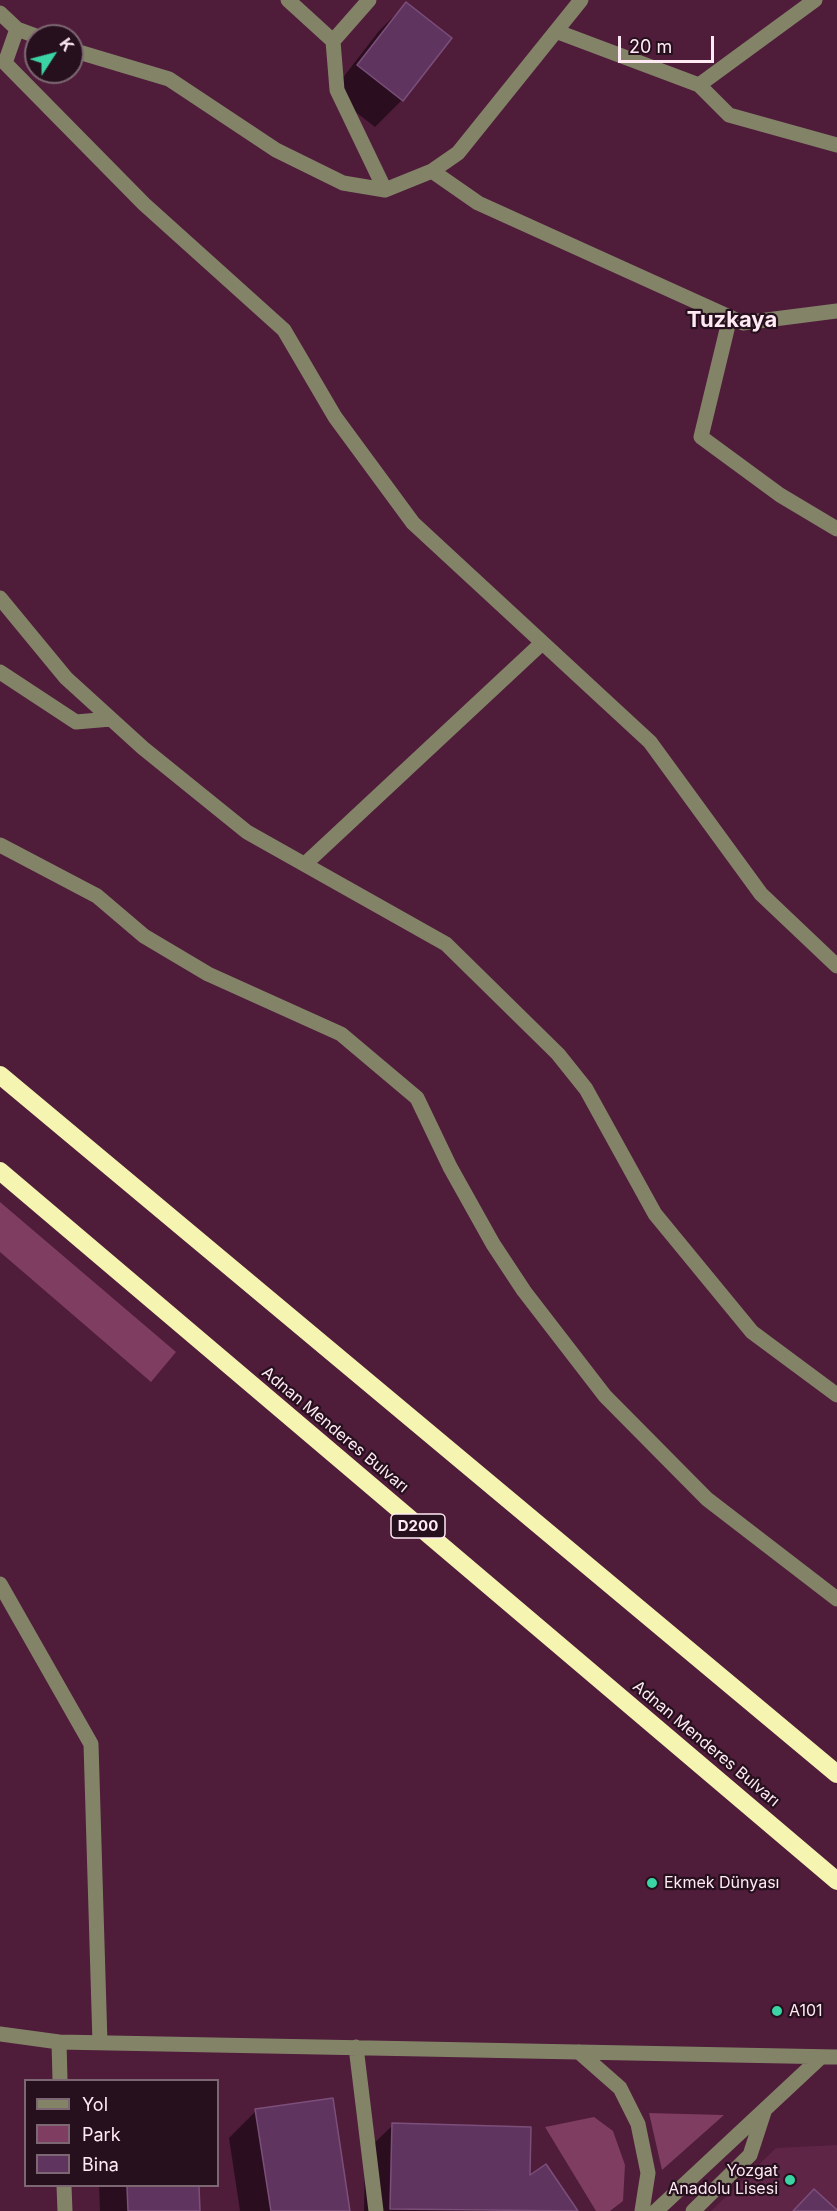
<!DOCTYPE html>
<meta charset="utf-8">
<style>
body{margin:0}
#map{position:relative;width:837px;height:2211px;overflow:hidden;background:#4f1c3a;font-family:Inter,sans-serif}
canvas{display:block}
.legend{position:absolute;left:24px;top:2079px;width:195px;height:108px;box-sizing:border-box;background:#27101d;border:2px solid #7d6773;margin:0;padding:8px 10px;list-style:none;font-size:18px;color:#ffeaf4}
.legend li{display:flex;align-items:center;gap:12px;height:30px}
.legend b{width:30px;border:2px solid #7d6773}
.north{position:absolute;left:24px;top:24px;width:60px;height:60px;box-sizing:border-box;background:#27101d;border:2px solid #7d6773;border-radius:50%;rotate:54deg;font-size:16px;font-weight:700;line-height:24px;text-align:center;color:#ffeaf4}
.north::after{content:'';display:block;margin:auto;width:21px;height:27px;background:#3bd4a4;clip-path:polygon(50% 0,100% 100%,50% 72%,0 100%)}
.scale{position:absolute;left:618px;top:36px;width:96px;height:27px;box-sizing:border-box;border:3px solid #ffeaf4;border-top:0;padding-left:8px;font-size:18px;line-height:21px;white-space:nowrap;color:#ffeaf4;-webkit-text-stroke:4px #27101d;paint-order:stroke}
</style>
<div id="map">
<canvas width="837" height="2211"></canvas>
<ul class="legend">
<li><b style="height:8px;background:#838368"></b>Yol</li>
<li><b style="height:16px;background:#7e3d61"></b>Park</li>
<li><b style="height:16px;background:#5f355f"></b>Bina</li>
</ul>
<div class="north">K</div>
<div class="scale">20 m</div>
</div>
<script>
const ctx = document.querySelector('canvas').getContext('2d');
ctx.lineJoin = 'round';
function paint(path, color) { ctx.fillStyle = color; ctx.fill(path, 'evenodd'); }
const shape = rows => new Path2D(rows.map(r => 'M' + r).join(''));
function strokePath(path, color, width, dash) { ctx.strokeStyle = color; ctx.lineWidth = width; ctx.lineCap = dash ? 'butt' : 'round'; ctx.setLineDash(dash || []); ctx.stroke(path); }
function label(font, color, halo, rows, align = 'center') {
  ctx.font = font + ' Inter,sans-serif'; ctx.lineWidth = 4.5; ctx.setLineDash([]); ctx.textBaseline = 'middle'; ctx.strokeStyle = halo; ctx.fillStyle = color; for (const [text, x, y, turn = 0] of rows) {
    ctx.save(); ctx.translate(x, y); ctx.rotate((+turn || 0) * Math.PI / 180); ctx.textAlign = isNaN(turn) ? turn : align; if (halo) ctx.strokeText(text, 0, 0); ctx.fillText(text, 0, 0); ctx.restore();
  }
}
const built = shape([
 [837,2145,837,2211,711,2211,776,2148]
]);
const green = shape([
 [0,1202,176,1352,151,1382,0,1252],
 [649,2113,724,2115,662,2170],
 [594,2117,613,2131,625,2165,623,2201,610,2211,596,2211,545,2127]
]);
const shadow = shape([
 [406,4,450,38,402,100,375,127,331,93,379,31],
 [256,2111,349,2211,240,2211,229,2138],
 [393,2125,529,2178,545,2166,576,2211,364,2211,365,2152],
 [99,2186,197,2186,198,2211,100,2211]
]);
const building = shape([
 [406,2,452,38,403,101,357,65,406,2],
 [333,2098,350,2211,271,2211,255,2109,333,2098],
 [392,2123,531,2127,530,2175,546,2164,578,2211,390,2209,392,2123],
 [127,2186,199,2186,200,2211,128,2211,127,2186],
 [814,2189,837,2210,837,2211,793,2211,814,2189]
]);
const minor = shape([
 [288,0,333,41,337,90,385,190],
 [815,0,699,85,729,115,837,145],
 [0,13,17,29,36,36],
 [17,29,5,63,144,204,284,330,335,417,413,523,650,742,761,894,837,966],
 [558,32,699,85],
 [333,41,369,0],
 [72,50,169,79,276,150,343,183,385,190,432,171,458,153,581,0],
 [432,171,478,203,743,323,837,311],
 [730,317,701,437,780,495,837,529],
 [0,598,66,678,143,748,247,832,446,944,558,1054,586,1089,655,1214,752,1332,837,1395],
 [0,672,76,722,111,719],
 [0,845,97,896,144,936,208,974,341,1034,417,1098,450,1167,493,1244,524,1291,605,1396,707,1499,837,1599],
 [305,864,542,643],
 [0,1584,91,1744,100,2043],
 [0,2034,59,2042,60,2080],
 [59,2042,837,2057],
 [356,2047,376,2211],
 [579,2052,620,2088,638,2124,648,2173,642,2211],
 [64,2186,65,2211],
 [656,2211,821,2057],
 [693,2211,750,2155,764,2112]
]);
const highway = shape([
 [0,1075,837,1774],
 [0,1171,837,1881]
]);
const markers = [
 [652,1883,6,"#3bd4a4"],
 [777,2011,6,"#3bd4a4"],
 [790,2180,6,"#3bd4a4"]
];
const shields = [
 [418,1526,54]
];
const shieldNames = [
 ["D200",418,1526]
];
const streetNames = [
 ["Adnan Menderes Bulvarı",335,1430,40],
 ["Adnan Menderes Bulvarı",706,1744,40]
];
const poiNames = [
 ["Ekmek Dünyası",664,1883],
 ["A101",789,2011],
 ["Yozgat",778,2171,"right"],
 ["Anadolu Lisesi",778,2189,"right"]
];
const districtNames = [
 ["Tuzkaya",732,320]
];
paint(built, '#5f2547');
paint(green, '#7e3d61');
paint(shadow, '#0007');
paint(building, '#5f355f');
strokePath(building, '#7c4f7b', 1.5);
strokePath(minor, '#838368', 15);
strokePath(highway, '#f5f4b0', 18);
for (const [x, y, r, color] of markers) { const dot = new Path2D(); dot.arc(x, y, r, 0, 2 * Math.PI); ctx.fillStyle = color; ctx.fill(dot); strokePath(dot, '#27101d', 2); }
for (const [x, y, w] of shields) { const box = new Path2D(); box.roundRect(x - w / 2, y - 12, w, 24, 4.5); ctx.fillStyle = '#27101d'; ctx.fill(box); strokePath(box, '#ffeaf4', 1.5); }
label('bold 15px', '#ffeaf4', null, shieldNames);
label('16px', '#ffeaf4', '#27101d', streetNames);
label('16px', '#ffeaf4', '#27101d', poiNames, 'left');
label('bold 22px', '#ffeaf4', '#27101d', districtNames);
</script>
